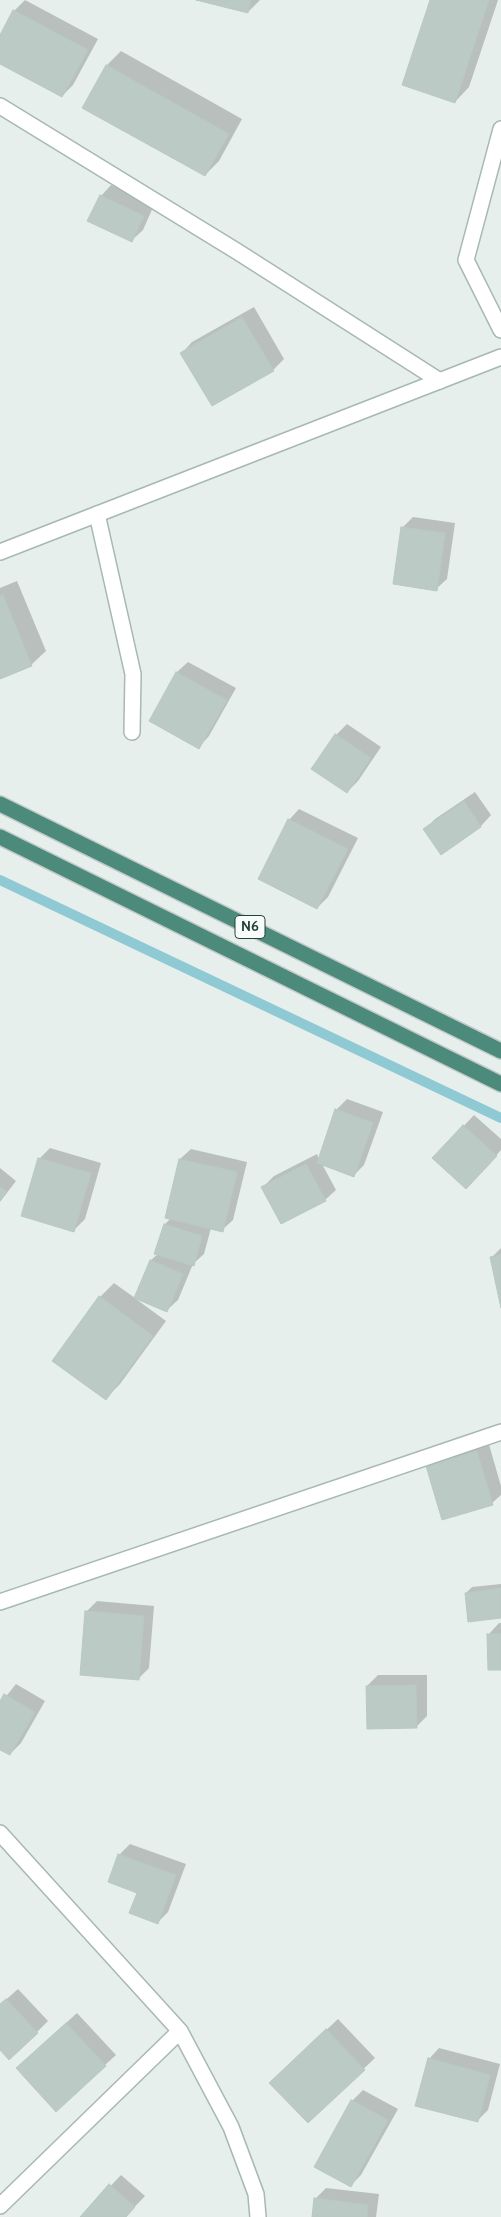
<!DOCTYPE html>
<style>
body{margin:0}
canvas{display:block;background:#e6efeb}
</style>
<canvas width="501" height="2217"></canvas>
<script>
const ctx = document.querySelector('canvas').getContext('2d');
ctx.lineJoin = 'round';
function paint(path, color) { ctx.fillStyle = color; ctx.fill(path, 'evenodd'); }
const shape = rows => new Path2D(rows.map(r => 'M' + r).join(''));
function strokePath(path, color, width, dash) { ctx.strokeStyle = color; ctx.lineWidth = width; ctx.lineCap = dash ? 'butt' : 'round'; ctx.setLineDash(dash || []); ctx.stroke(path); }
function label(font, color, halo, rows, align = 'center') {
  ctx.font = font + ' Cabin,sans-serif'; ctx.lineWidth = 4; ctx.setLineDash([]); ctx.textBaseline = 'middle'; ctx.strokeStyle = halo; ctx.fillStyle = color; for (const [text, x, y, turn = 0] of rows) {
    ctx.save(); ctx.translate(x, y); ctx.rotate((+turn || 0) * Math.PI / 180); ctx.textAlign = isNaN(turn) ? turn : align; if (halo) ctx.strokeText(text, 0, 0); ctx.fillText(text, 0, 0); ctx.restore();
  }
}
const shadow = shape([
 [25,0,98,39,73,85,62,96,0,62,0,38,14,11],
 [201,0,260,0,248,12],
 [431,0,498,0,469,87,455,102],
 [121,51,242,119,219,161,205,175,107,65],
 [111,185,154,205,143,230,132,240,101,196],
 [254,307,284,359,273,370,212,405,182,353,192,342],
 [413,517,455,523,447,579,436,589,402,528],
 [17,581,46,651,31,665,0,678,0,588],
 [188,662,236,688,209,736,199,747,151,720,177,672],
 [347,724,381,747,358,781,347,792,313,769,336,735],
 [475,792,491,815,481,826,442,853,425,829,435,819],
 [299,809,358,838,328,897,317,908,289,820],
 [347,1099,383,1112,364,1165,354,1175,322,1164,336,1190,325,1200,263,1187,274,1176,317,1154,319,1159,336,1110],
 [474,1115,501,1139,501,1150,477,1177,434,1158],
 [50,1148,101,1163,85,1219,74,1230,39,1159],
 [191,1149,247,1162,233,1220,222,1230,211,1228,204,1254,193,1264,178,1300,167,1310,136,1299,166,1321,120,1384,106,1398,100,1297,114,1283,135,1298,151,1260,158,1254,165,1224,171,1218,180,1159],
 [0,1168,16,1181,0,1202],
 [501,1248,501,1302,492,1257],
 [488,1441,501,1486,501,1495,492,1503,427,1466,438,1456],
 [501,1584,501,1617,466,1593,472,1587],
 [97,1601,154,1606,149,1668,138,1679,86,1612],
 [499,1623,501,1623,501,1669,489,1634],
 [378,1675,427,1675,427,1716,416,1727,367,1686],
 [16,1684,45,1701,21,1743,10,1754,0,1748,0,1704],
 [130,1844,186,1864,168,1912,157,1923,138,1892,109,1881,120,1854],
 [18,1989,48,2021,37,2032,0,2048,0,2005],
 [77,2013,116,2055,105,2065,28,2058],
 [338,2019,375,2058,308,2122,282,2072],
 [439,2048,500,2064,488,2110,477,2121,429,2059],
 [363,2090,398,2109,361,2175,350,2186,352,2101],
 [121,2175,145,2196,125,2217,81,2217],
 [326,2188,379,2194,376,2217,313,2217,315,2199]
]);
const stream = shape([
 [0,880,501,1118]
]);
const building = shape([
 [196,0,251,0,248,13,196,0],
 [430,0,489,0,455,103,402,85,430,0],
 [13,10,88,50,62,97,0,64,0,35,13,10],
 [106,65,229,134,205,176,82,108,106,65],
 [100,195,144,216,132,242,87,221,100,195],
 [242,317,274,371,212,406,180,353,242,317],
 [401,527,445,533,437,591,393,584,401,527],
 [3,595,32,666,0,679,0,596,3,595],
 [176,672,227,700,199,749,149,721,176,672],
 [335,734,371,758,347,793,311,769,335,734],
 [464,801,481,827,441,855,423,829,464,801],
 [288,819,348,849,317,909,258,879,288,819],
 [335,1109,373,1123,354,1177,317,1163,335,1109],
 [463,1125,497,1156,466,1189,432,1158,463,1125],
 [38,1158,91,1173,74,1232,21,1216,38,1158],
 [179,1159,237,1172,223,1232,165,1218,179,1159],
 [306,1164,326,1201,281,1224,261,1187,306,1164],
 [0,1187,7,1192,0,1201,0,1187],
 [164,1224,202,1236,194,1266,154,1254,164,1224],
 [501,1255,501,1308,490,1257,501,1255],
 [150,1260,183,1274,167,1312,134,1298,150,1260],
 [99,1296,153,1336,106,1400,52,1361,99,1296],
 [477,1451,493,1505,442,1520,426,1466,477,1451],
 [501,1588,501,1618,468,1622,465,1593,501,1588],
 [85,1611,144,1616,139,1680,80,1675,85,1611],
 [487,1634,501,1634,501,1670,488,1670,487,1634],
 [416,1685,417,1728,367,1729,366,1686,416,1685],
 [4,1694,35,1712,10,1755,0,1750,0,1701,4,1694],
 [118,1854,176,1875,158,1924,129,1913,137,1893,108,1882,118,1854],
 [6,1999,38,2033,9,2060,0,2050,0,2004,6,1999],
 [66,2023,106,2066,56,2112,16,2068,66,2023],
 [326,2029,365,2070,308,2123,269,2083,326,2029],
 [428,2058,490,2075,478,2122,415,2106,428,2058],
 [351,2100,388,2120,351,2187,314,2167,351,2100],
 [109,2184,135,2207,126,2217,80,2217,109,2184],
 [314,2198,368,2205,367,2217,312,2217,314,2198]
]);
const service = shape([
 [97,514,133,674,132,732]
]);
const minor = shape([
 [0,106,238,252,440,381],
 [501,129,466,260,501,330],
 [0,1602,501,1432],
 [0,1833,180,2031,231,2127,256,2194,258,2217],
 [0,2206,180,2031]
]);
const tertiary = shape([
 [0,552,501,357]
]);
const trunk = shape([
 [0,804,501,1051],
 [0,837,501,1084]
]);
const shields = [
 [250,927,30]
];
const shieldNames = [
 ["N6",250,927]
];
paint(shadow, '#0003');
strokePath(stream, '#8ec9d4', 10);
paint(building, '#bbcac4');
strokePath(building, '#b8c9c2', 1);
strokePath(service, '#a8b8b2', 18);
strokePath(minor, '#a8b8b2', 18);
strokePath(tertiary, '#a8b8b2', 18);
strokePath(trunk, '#c2cac8', 18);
strokePath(service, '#fff', 15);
strokePath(minor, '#fff', 15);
strokePath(tertiary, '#fff', 15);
strokePath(trunk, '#4c8a7c', 15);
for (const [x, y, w] of shields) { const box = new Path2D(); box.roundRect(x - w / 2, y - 11.5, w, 23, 4); ctx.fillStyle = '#f7fbf9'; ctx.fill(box); strokePath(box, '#24423a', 1); }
label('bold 14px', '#24423a', null, shieldNames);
</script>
